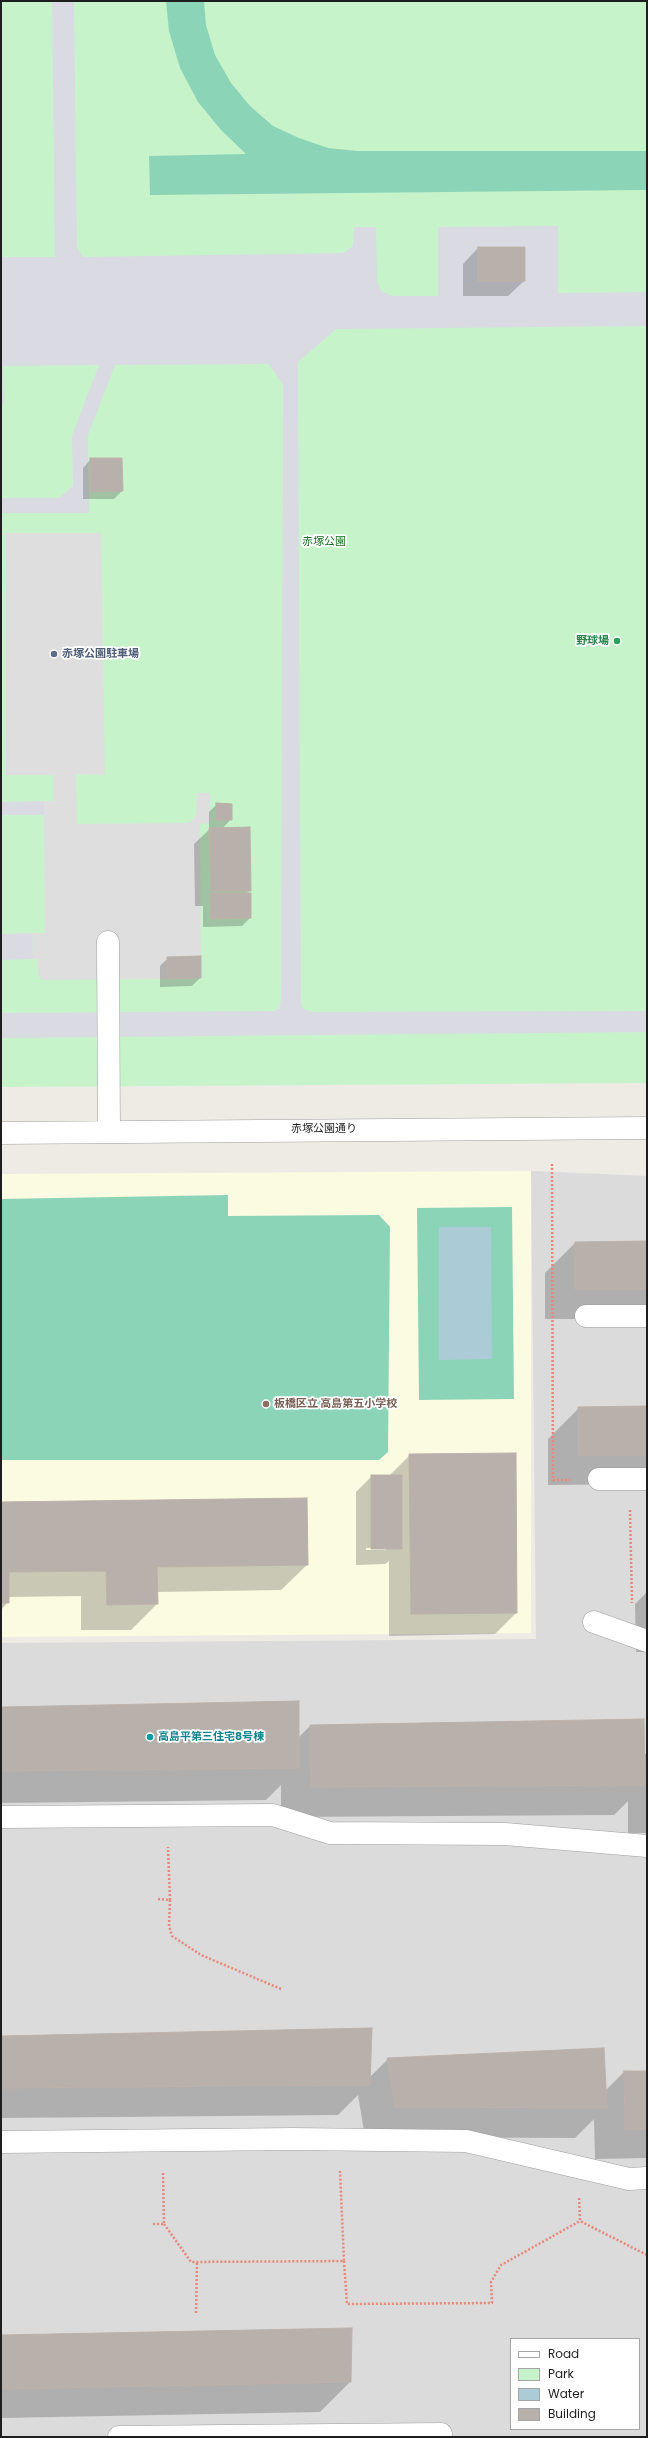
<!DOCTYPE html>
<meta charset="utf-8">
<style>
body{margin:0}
#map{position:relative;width:648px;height:2438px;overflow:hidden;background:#eeebe5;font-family:Poppins,sans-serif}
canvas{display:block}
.frame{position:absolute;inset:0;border:2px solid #1e1e1e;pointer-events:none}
.legend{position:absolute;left:510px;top:2338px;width:130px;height:92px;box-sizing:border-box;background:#fff;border:1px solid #a5a5a5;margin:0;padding:5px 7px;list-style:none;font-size:12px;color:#1e1e1e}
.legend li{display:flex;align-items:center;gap:8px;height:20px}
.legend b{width:20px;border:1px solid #a5a5a5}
</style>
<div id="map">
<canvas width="648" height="2438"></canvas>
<div class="frame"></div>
<ul class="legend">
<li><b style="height:5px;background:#fff"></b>Road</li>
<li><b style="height:11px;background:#c7f3cb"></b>Park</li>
<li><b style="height:11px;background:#abccd6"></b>Water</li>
<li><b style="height:11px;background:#b7b0ab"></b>Building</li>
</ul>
</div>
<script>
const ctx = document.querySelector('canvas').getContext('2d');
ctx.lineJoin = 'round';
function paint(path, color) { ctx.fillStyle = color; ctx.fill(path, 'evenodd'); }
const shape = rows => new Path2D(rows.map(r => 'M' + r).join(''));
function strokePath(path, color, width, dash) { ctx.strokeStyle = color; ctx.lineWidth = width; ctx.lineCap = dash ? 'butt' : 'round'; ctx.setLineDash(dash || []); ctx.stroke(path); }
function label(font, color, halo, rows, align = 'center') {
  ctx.font = font + ' Poppins,"Noto Sans JP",sans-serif'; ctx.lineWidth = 3.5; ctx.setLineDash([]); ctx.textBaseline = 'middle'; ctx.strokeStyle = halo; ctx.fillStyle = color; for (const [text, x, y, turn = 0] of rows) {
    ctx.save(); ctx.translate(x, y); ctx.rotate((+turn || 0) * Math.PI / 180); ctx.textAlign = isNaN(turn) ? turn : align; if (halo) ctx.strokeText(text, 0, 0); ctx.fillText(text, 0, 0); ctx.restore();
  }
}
const residential = shape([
 [531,1171,647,1176,647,2437,1,2437,1,1643,536,1639],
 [511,2339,639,2339,639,2429,511,2429]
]);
const education = shape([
 [531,1171,531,1633,1,1637,1,1174]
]);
const park = shape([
 [1,1,647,1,647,1083,1,1087]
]);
const pitch = shape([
 [166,1,204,1,206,25,215,55,231,83,250,106,273,126,299,138,328,148,357,151,647,151,647,190,150,195,149,156,246,154,221,130,198,102,180,68,169,31],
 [228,1195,228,1216,379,1215,390,1227,388,1452,379,1460,1,1460,1,1199],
 [512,1207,514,1399,419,1400,417,1208]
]);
const parking = shape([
 [5,533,101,533,105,775,76,774,77,824,187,823,193,820,196,814,197,793,210,793,210,823,200,824,201,956,168,957,168,979,46,980,42,980,38,974,37,959,33,959,32,933,45,933,44,801,53,801,53,775,6,775]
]);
const plaza = shape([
 [52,1,74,1,77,247,83,257,343,253,353,246,354,227,376,227,377,281,381,291,393,296,438,296,438,227,558,226,558,293,647,292,647,326,336,329,298,362,301,1004,303,1009,313,1012,647,1011,647,1032,1,1038,1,1013,274,1011,279,1009,281,1000,283,385,269,364,115,365,88,435,89,513,1,513,1,498,59,498,73,486,72,436,99,365,3,366,4,401,1,413,1,257,55,257],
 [478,247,525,247,525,281,479,281],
 [44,801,44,815,1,815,1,802],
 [32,933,33,959,1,960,1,934]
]);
const water = shape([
 [439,1227,491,1227,492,1359,439,1360]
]);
const shadow = shape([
 [478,248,524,281,508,296,463,296,463,264],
 [91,459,121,459,122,491,114,499,83,499,83,468],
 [217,804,231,819,222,829,250,890,246,894,250,918,242,926,203,927,203,906,195,906,194,844,211,828,209,828,209,812],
 [168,958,200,978,192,986,160,987,160,966],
 [647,1242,647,1319,545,1319,545,1273,575,1243],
 [647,1407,647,1484,548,1485,548,1439,579,1408],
 [410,1455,516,1613,495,1634,389,1636,389,1561,385,1564,356,1565,356,1492,372,1476,389,1476],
 [366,1548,386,1548,386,1550,366,1550],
 [1,1503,307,1565,281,1590,156,1592,157,1604,131,1630,81,1630,81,1596,8,1597,8,1602,1,1610],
 [647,1592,647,1652,636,1652,635,1604],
 [1,1708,298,1738,310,1726,644,1755,647,1752,647,1833,628,1833,628,1801,614,1815,281,1817,281,1785,266,1800,1,1803],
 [1,2037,369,2078,388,2059,605,2091,624,2072,647,2072,647,2158,595,2159,594,2119,575,2138,365,2137,358,2095,338,2115,1,2118],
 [1,2336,350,2382,320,2412,1,2418]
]);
const building = shape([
 [478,247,525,247,525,281,478,281,478,247],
 [90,458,122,458,123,491,90,492,90,458],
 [216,803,232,804,232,820,216,820,216,803],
 [250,827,251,891,211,891,209,828,250,827],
 [210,893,251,893,251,918,211,919,210,893],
 [201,956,201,978,168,979,167,957,201,956],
 [647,1241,647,1289,575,1289,575,1242,647,1241],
 [647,1406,647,1455,578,1455,578,1407,647,1406],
 [516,1453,517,1613,411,1614,409,1454,516,1453],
 [371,1475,402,1475,402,1549,371,1549,371,1475],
 [307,1498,308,1565,157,1567,158,1604,107,1605,106,1571,9,1572,9,1603,1,1603,1,1502,307,1498],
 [299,1701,299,1768,1,1771,1,1707,299,1701],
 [644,1719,645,1785,311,1787,310,1725,644,1719],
 [372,2028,370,2085,1,2088,1,2036,372,2028],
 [604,2048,607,2108,395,2107,387,2058,604,2048],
 [624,2071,647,2071,647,2129,625,2129,624,2071],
 [352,2328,351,2382,1,2389,1,2335,352,2328]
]);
const path = shape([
 [552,1164,553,1480,570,1480],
 [630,1510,632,1603],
 [158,1899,170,1900,168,1847],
 [170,1900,169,1926,172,1936,201,1955,281,1989],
 [579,2198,580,2221,647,2255],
 [153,2224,164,2224,163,2171],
 [164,2224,191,2262,344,2261,340,2171],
 [344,2261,347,2304,492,2303,491,2282,501,2265,580,2221],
 [196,2313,197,2262]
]);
const minor = shape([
 [108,942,109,1131],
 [1,1133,647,1128],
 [586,1316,647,1316],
 [599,1479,647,1479],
 [594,1622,647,1641],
 [1,1817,273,1815,330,1833,505,1834,647,1846],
 [1,2142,293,2139,466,2141,629,2179,647,2178],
 [119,2437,441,2434]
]);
const markers = [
 [617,641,4,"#2e9e5b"],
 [54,654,4,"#5c6f8a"],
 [266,1404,4,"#8d6e63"],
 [150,1737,4,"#0f9aa8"]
];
const parkNames = [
 ["赤塚公園",324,542]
];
const leisureNames = [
 ["野球場",609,641]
];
const serviceNames = [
 ["赤塚公園駐車場",62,654]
];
const streetNames = [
 ["赤塚公園通り",324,1129]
];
const educationNames = [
 ["板橋区立 高島第五小学校",274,1404]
];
const cultureNames = [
 ["高島平第三住宅8号棟",158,1737]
];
paint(residential, '#dcdbdb');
paint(education, '#fbfbe1');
paint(park, '#c7f3cb');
paint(pitch, '#8cd4b8');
paint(parking, '#dedede');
paint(plaza, '#dadae3');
paint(water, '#abccd6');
paint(shadow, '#0003');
paint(building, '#b7b0ab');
strokePath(building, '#beb2a9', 1);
strokePath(minor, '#9f9f9f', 23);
strokePath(path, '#e9867b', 2.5, [2, 2]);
strokePath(minor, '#fff', 22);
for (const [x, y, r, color] of markers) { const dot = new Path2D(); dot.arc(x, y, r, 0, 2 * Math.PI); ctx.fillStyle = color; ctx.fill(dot); strokePath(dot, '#fff', 1.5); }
label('11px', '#187020', '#fff', parkNames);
label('bold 11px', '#27864d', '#fff', leisureNames, 'right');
label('bold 11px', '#4e5e75', '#fff', serviceNames, 'left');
label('11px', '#1e1e1e', '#fff', streetNames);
label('bold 11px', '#785e54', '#fff', educationNames, 'left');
label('bold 11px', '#0d838f', '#fff', cultureNames, 'left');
</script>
